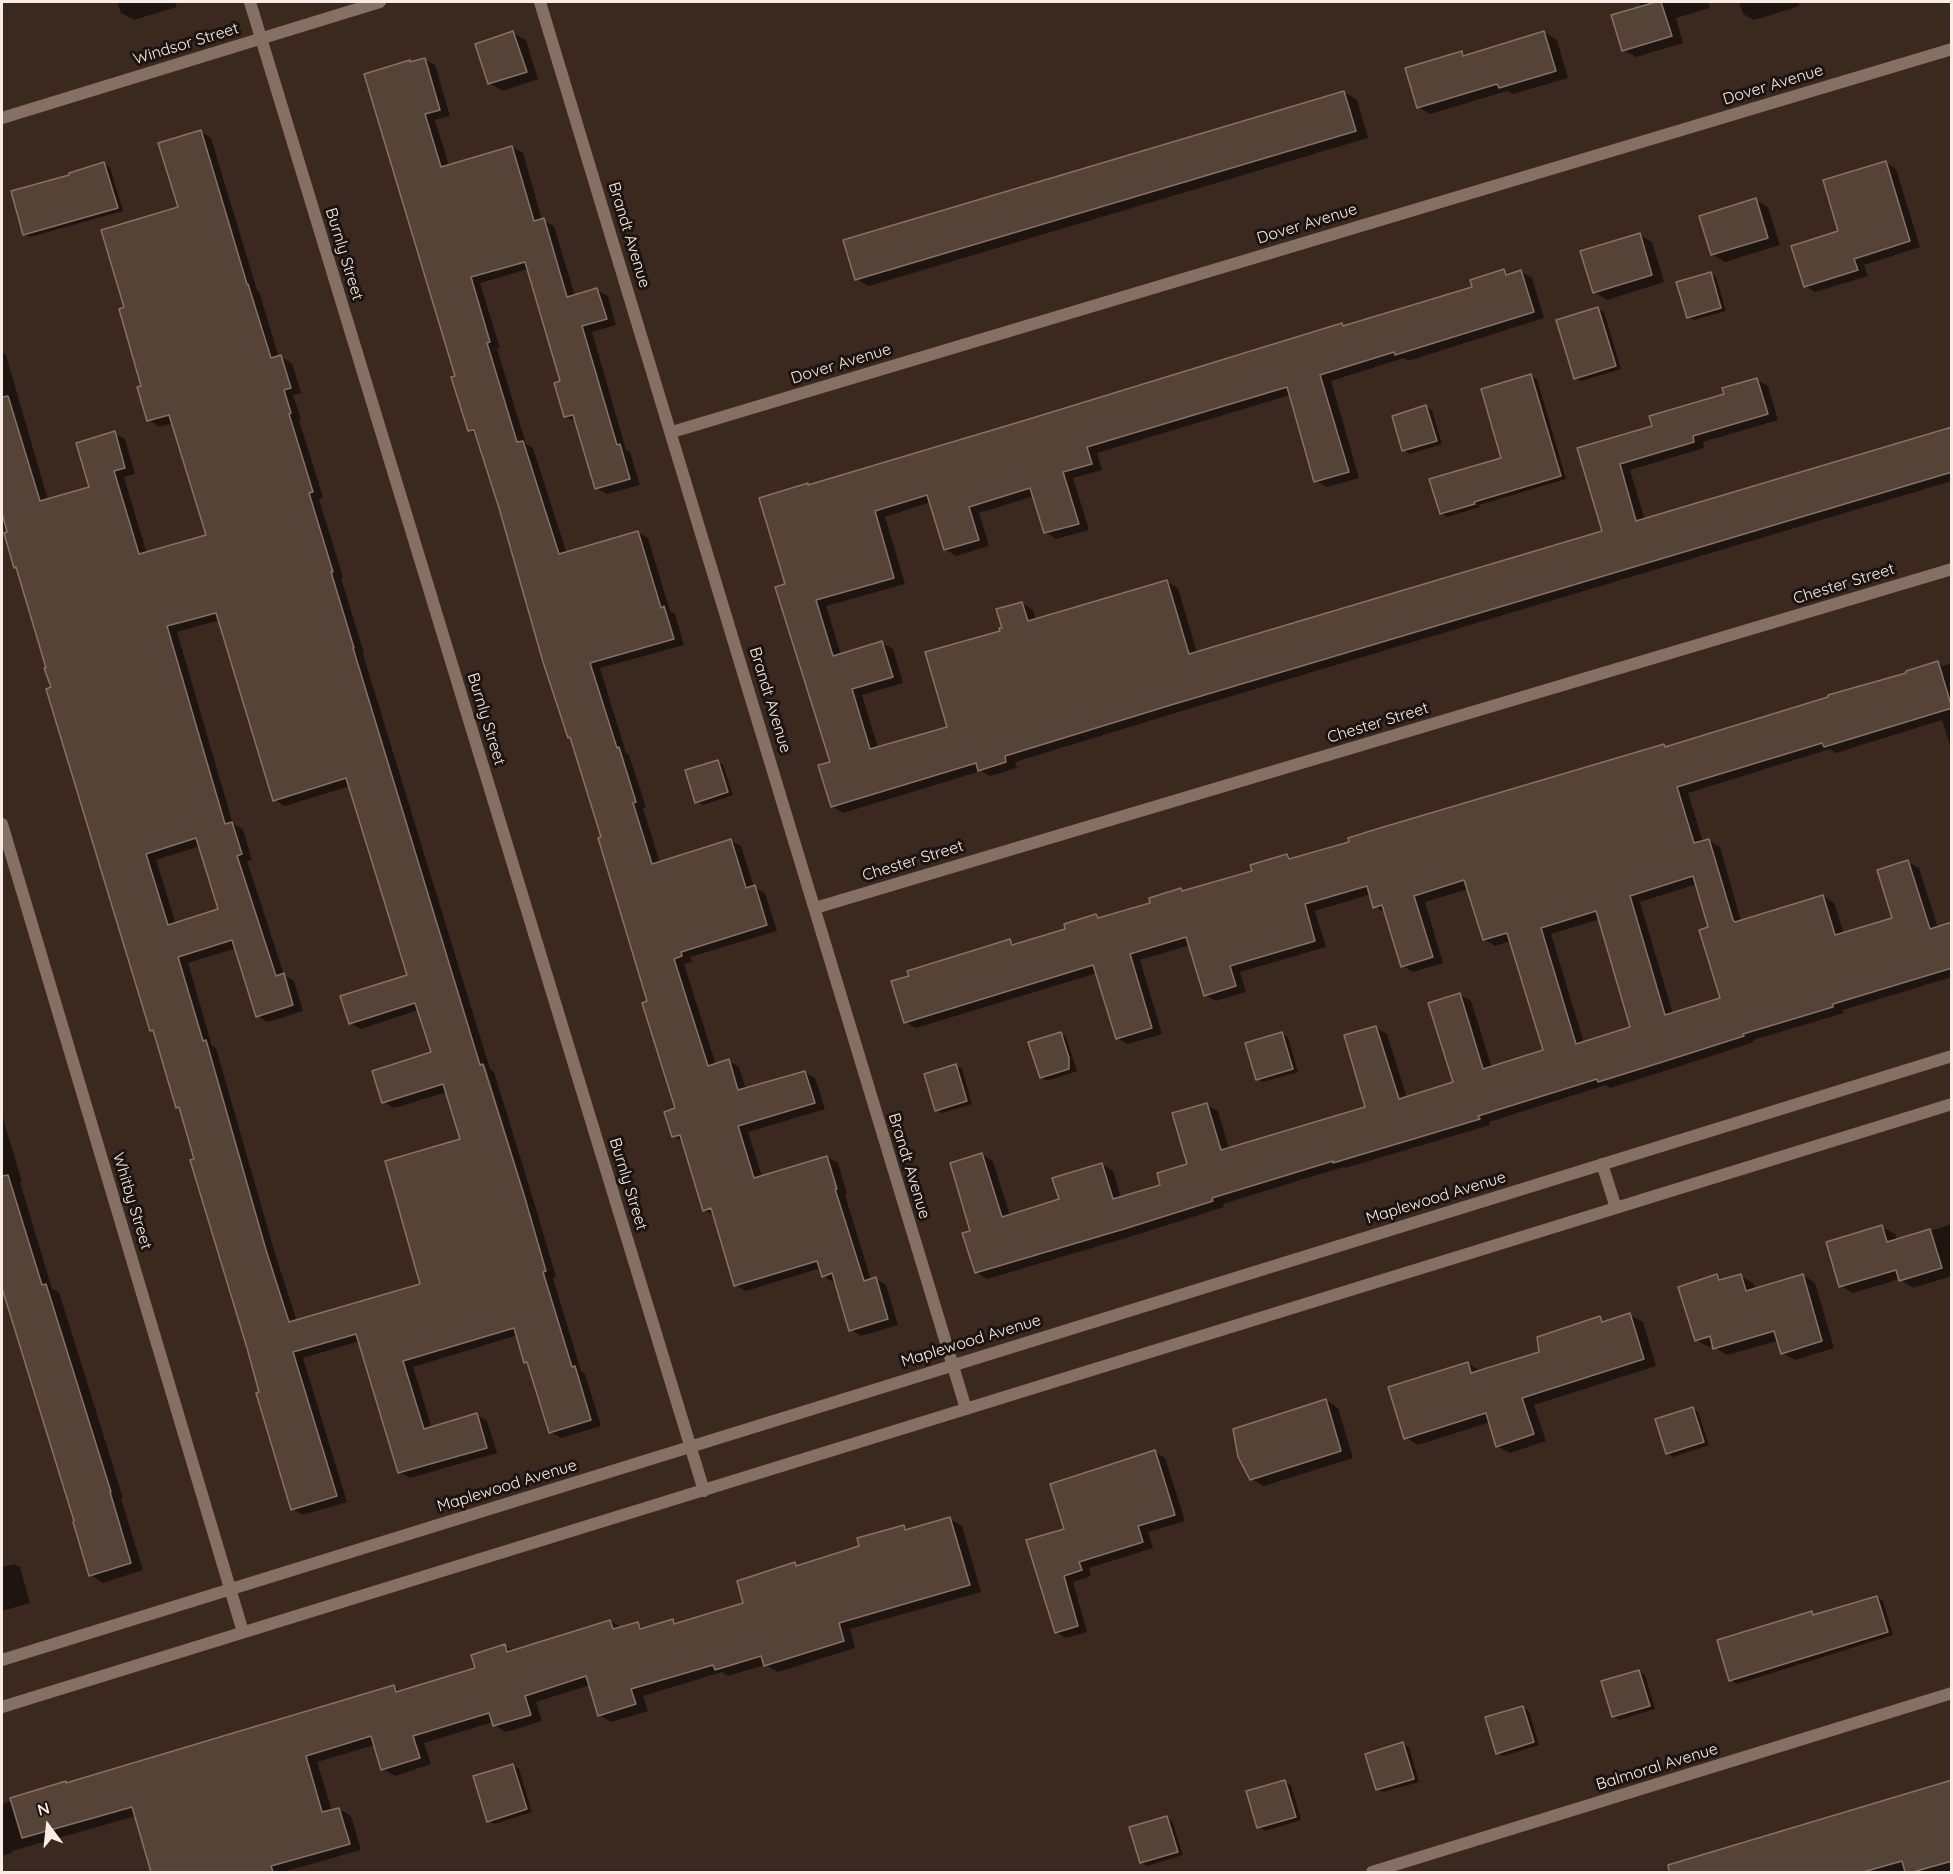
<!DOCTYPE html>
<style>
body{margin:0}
#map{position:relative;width:1953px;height:1874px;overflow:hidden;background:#3b291f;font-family:Quicksand,sans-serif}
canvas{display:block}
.frame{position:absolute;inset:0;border:3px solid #f9ece6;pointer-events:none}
.north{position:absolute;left:18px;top:1796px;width:60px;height:60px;-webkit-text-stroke:4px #1c1410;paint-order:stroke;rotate:345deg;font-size:16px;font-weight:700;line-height:24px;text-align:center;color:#f9ece6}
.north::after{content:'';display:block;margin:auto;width:21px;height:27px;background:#f9ece6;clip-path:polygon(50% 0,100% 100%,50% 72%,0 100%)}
</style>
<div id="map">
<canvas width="1953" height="1874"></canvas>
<div class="frame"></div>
<div class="north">N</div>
</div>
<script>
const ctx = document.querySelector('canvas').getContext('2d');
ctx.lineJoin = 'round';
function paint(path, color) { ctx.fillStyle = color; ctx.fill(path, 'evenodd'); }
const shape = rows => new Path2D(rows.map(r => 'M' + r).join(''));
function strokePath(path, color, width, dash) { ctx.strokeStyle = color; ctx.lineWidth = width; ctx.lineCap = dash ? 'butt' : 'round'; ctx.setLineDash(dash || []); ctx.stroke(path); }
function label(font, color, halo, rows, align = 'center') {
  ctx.font = font + ' Quicksand,sans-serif'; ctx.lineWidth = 6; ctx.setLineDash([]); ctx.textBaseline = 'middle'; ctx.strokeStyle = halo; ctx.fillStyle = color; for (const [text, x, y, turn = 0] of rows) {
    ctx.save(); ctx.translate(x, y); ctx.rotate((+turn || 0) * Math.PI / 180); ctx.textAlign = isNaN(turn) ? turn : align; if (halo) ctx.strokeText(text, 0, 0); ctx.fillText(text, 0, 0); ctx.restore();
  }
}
const shadow = shape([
 [117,2,175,2,177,7,134,20,121,13],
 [1639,2,1708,2,1710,8,1676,18,1683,43,1636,57,1623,50,1641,8],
 [1739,2,1798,2,1800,6,1754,20,1743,14],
 [1544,32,1557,40,1568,78,1513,94,1507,91,1430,114,1418,107,1462,52,1468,56],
 [513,33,526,40,538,79,502,91,489,83],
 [424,59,435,65,450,116,435,120,449,166,512,147,523,153,542,220,554,226,575,296,597,290,608,296,616,325,592,332,626,450,630,452,640,485,607,494,596,488,576,422,565,416,562,382,529,269,480,283,500,348,497,349,526,444,533,448,567,554,638,532,648,538,670,611,675,614,684,645,600,668,626,753,629,755,646,807,643,808,660,863,730,840,741,846,754,887,765,893,777,931,690,957,692,962,684,964,716,1065,729,1061,739,1067,746,1090,805,1072,815,1078,825,1109,748,1132,762,1177,827,1157,838,1163,847,1194,845,1195,871,1280,876,1279,886,1285,898,1325,861,1336,851,1330,836,1281,833,1282,823,1276,821,1268,746,1291,735,1285,714,1215,704,1210,683,1142,673,1136,676,1109,649,1002,603,838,572,738,569,737,477,435,469,430,457,377,410,61,412,63],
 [1344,92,1357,100,1368,138,869,286,856,279],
 [200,131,211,138,257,290,259,291,279,358,281,357,292,363,301,393,293,395,301,419,299,420,323,497,319,499,343,577,341,578,364,653,363,654,490,1069,494,1072,534,1202,556,1277,553,1278,581,1371,585,1374,601,1426,561,1438,551,1432,530,1364,526,1362,518,1335,413,1367,432,1428,477,1415,487,1421,497,1453,410,1478,400,1472,360,1341,303,1358,347,1502,303,1515,292,1509,182,1110,177,1107,155,1033,151,1030,19,569,15,567,2,521,2,352,6,355,48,500,91,488,114,433,125,439,135,474,124,477,147,554,208,536,173,423,159,427,149,420,126,308,180,208],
 [220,620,275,800,285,806,350,786,409,976,350,1023,361,1029,419,1010,433,1053,384,1102,394,1108,447,1092,462,1140,422,1285,297,1321,276,1257,216,1048,212,1046,188,963,236,948,257,1016,268,1022,303,1011,294,981,284,975,247,861,252,860,243,829,233,824,177,632],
 [200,846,220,910,176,924,156,860],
 [482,1065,485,1065,527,1202,524,1203],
 [1886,163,1896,169,1920,247,1864,265,1868,276,1815,292,1805,286],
 [104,164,110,167,123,211,30,237,24,234,71,176],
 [1756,200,1768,207,1780,245,1725,262,1712,254],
 [1640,235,1652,242,1664,282,1607,300,1594,292],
 [1504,271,1511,275,1521,272,1532,278,1544,318,1408,361,1404,358,1331,381,1359,478,1327,487,1316,481,1290,395,1097,453,1102,470,1073,478,1089,530,1056,539,1045,532,1034,496,979,513,989,546,956,556,945,549,931,502,885,517,905,584,826,606,841,655,882,643,893,649,903,683,862,695,878,748,949,728,1002,632,1022,603,1033,610,1036,620,1167,582,1178,588,1197,653,1604,532,1579,449,1654,427,1757,380,1768,386,1778,420,1703,442,1704,448,1630,470,1645,520,1952,428,1952,481,1182,711,1015,762,1017,768,990,776,981,771,843,813,832,806,831,763,787,585,808,484,810,486,1342,324,1345,326,1474,288],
 [1710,273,1716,277,1726,311,1694,320,1688,317],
 [1598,309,1604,312,1621,369,1581,381,1575,378],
 [1531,376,1537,379,1566,479,1479,505,1480,507,1447,517,1441,513,1503,459],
 [1426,407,1432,410,1442,444,1410,454,1404,450],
 [1938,663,1943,666,1952,663,1952,751,1942,720,1836,753,1830,749,1688,793,1703,842,1708,840,1720,847,1741,921,1823,896,1834,903,1844,934,1894,919,1908,862,1919,868,1938,928,1952,924,1952,977,1843,1010,1844,1013,1753,1040,1754,1042,1668,1070,1610,1088,1606,1085,1489,1122,1490,1125,1345,1168,1343,1167,1223,1204,1224,1207,1136,1235,987,1279,976,1272,972,1232,981,1154,993,1161,1010,1216,1061,1200,1102,1164,1113,1171,1121,1198,1162,1186,1189,1165,1206,1105,1218,1111,1229,1149,1367,1108,1375,1027,1387,1034,1407,1098,1454,1083,1460,995,1471,1001,1492,1068,1545,1051,1511,941,1495,946,1484,939,1468,889,1425,902,1443,963,1413,972,1402,966,1386,913,1375,907,1371,894,1315,911,1326,947,1240,972,1246,992,1216,1001,1205,995,1190,945,1140,960,1162,1034,1128,1044,1117,1038,1097,973,916,1028,905,1022,1010,941,1017,945,1067,930,1096,916,1102,919,1152,904,1181,890,1184,892,1254,872,1287,855,1293,859,1664,746,1668,748,1908,674],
 [1697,884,1710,928,1722,999,1673,1014,1640,902],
 [1600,919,1632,1028,1584,1043,1551,934],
 [718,761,723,765,733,795,703,805,697,802],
 [1060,1033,1066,1037,1077,1071,1047,1081,1041,1077],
 [1282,1034,1288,1037,1298,1072,1263,1082,1257,1079],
 [956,1066,962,1069,972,1104,942,1113,936,1110],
 [2,1115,22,1182,20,1182,52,1289,59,1292,123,1498,121,1499,143,1570,103,1583,91,1575,76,1522,2,1283],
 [1952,1224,1952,1261,1950,1262,1952,1276,1913,1288,1900,1279,1853,1293,1841,1286,1882,1227,1895,1234,1897,1241],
 [1803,1275,1815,1283,1834,1348,1795,1360,1782,1353,1777,1341,1727,1355,1715,1348,1714,1345,1709,1347,1696,1340,1717,1276,1725,1280,1741,1276,1753,1283,1755,1290],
 [1717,1335,1704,1340,1704,1336],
 [1630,1315,1643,1322,1656,1366,1534,1405,1546,1441,1510,1453,1497,1446,1490,1422,1418,1445,1406,1438,1468,1363,1480,1371,1541,1353,1600,1318,1607,1322],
 [1326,1400,1338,1408,1353,1458,1264,1486,1251,1479],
 [1693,1409,1698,1412,1709,1445,1673,1457,1667,1453],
 [1155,1452,1165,1458,1185,1521,1148,1532,1153,1548,1089,1568,1091,1576,1073,1582,1087,1632,1066,1638,1056,1632,1066,1530],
 [950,1519,962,1526,981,1592,850,1629,855,1648,778,1672,765,1665,728,1676,722,1672,643,1696,648,1711,611,1722,599,1715,590,1685,536,1702,542,1721,506,1732,494,1725,493,1722,424,1743,431,1764,395,1776,383,1769,374,1745,317,1762,332,1811,339,1809,351,1816,361,1850,283,1872,152,1872,136,1816,12,1851,12,1853,2,1856,2,1804,394,1687,403,1692,477,1669,504,1646,514,1651,610,1621,622,1628,637,1624,646,1629,673,1621,678,1624,745,1604,795,1564,799,1566,861,1547,904,1527,910,1530],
 [14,1564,20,1567,30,1603,2,1611,2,1567],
 [1877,1597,1883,1601,1893,1635,1737,1684,1731,1680,1811,1613,1816,1615],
 [1639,1671,1645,1675,1655,1709,1619,1720,1613,1716],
 [1523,1707,1529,1711,1539,1745,1503,1756,1497,1753],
 [1403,1744,1409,1747,1419,1782,1383,1792,1377,1789],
 [513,1765,519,1769,532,1812,494,1824,488,1821],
 [1285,1782,1291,1785,1301,1820,1265,1831,1259,1827],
 [1952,1782,1952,1872,1661,1872,1712,1858],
 [1166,1817,1172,1821,1183,1855,1147,1866,1141,1862]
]);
const building = shape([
 [1656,2,1661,2,1672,36,1622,51,1611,15,1656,2],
 [513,31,527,72,488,84,475,44,513,31],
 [1544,31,1556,71,1499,88,1497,84,1417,108,1405,68,1462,51,1463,56,1544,31],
 [425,58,440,110,425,114,441,167,512,146,534,221,544,218,567,297,597,288,607,319,582,326,617,445,620,444,630,479,595,489,573,415,564,417,554,383,560,381,525,262,471,277,490,342,487,343,517,442,523,441,559,554,638,531,661,608,664,606,674,639,590,663,617,748,619,747,636,802,633,803,652,864,731,839,746,888,755,885,767,925,681,952,682,956,674,959,708,1066,729,1059,738,1090,805,1071,815,1103,738,1126,754,1178,827,1156,837,1189,835,1189,864,1281,876,1277,888,1319,849,1331,832,1273,822,1277,817,1261,734,1286,711,1208,703,1211,680,1135,672,1137,664,1112,675,1108,642,1003,647,1001,598,838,601,837,570,737,568,738,543,662,499,508,474,430,468,431,451,377,455,376,364,74,410,60,410,62,425,58],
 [1344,91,1356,131,855,280,843,240,1344,91],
 [201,130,247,284,248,284,271,358,281,355,291,388,284,390,291,413,289,414,313,492,309,493,333,572,331,572,354,648,353,648,480,1065,483,1064,524,1195,546,1271,543,1272,572,1367,575,1366,591,1420,549,1433,527,1362,524,1363,514,1328,403,1361,424,1429,477,1413,487,1448,398,1473,356,1334,293,1352,337,1496,291,1510,256,1393,259,1392,247,1348,190,1160,194,1159,179,1107,176,1108,153,1030,150,1031,46,689,51,687,44,668,46,668,16,567,14,568,4,533,7,532,2,513,2,397,8,396,40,501,89,487,76,443,115,431,125,468,114,471,139,554,206,535,169,415,147,421,137,387,141,386,119,309,124,307,101,230,178,207,158,143,201,130],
 [216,613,273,801,346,778,407,975,340,996,349,1024,415,1003,431,1052,372,1071,382,1103,443,1084,460,1139,385,1161,420,1284,289,1322,266,1250,206,1040,203,1041,178,957,232,940,256,1017,293,1005,284,973,276,976,237,856,242,854,232,822,225,824,167,626,216,613],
 [196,838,218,909,168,925,146,854,196,838],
 [1886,161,1910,241,1854,259,1858,270,1804,287,1791,246,1838,231,1823,180,1886,161],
 [104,162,118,208,23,235,11,191,69,175,69,173,104,162],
 [1756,198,1768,238,1711,255,1699,216,1756,198],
 [1640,233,1652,275,1593,293,1580,251,1640,233],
 [1504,269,1506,275,1521,270,1534,312,1395,355,1394,352,1320,375,1349,472,1314,482,1287,387,1087,447,1092,464,1063,472,1079,524,1044,533,1030,488,969,507,979,540,944,550,927,495,875,511,894,578,816,600,833,656,882,641,893,677,852,689,870,749,947,727,925,652,1000,631,999,628,1002,628,996,609,1022,602,1028,621,1167,580,1189,654,1602,531,1577,448,1652,426,1649,416,1724,394,1722,388,1757,378,1768,414,1693,436,1694,442,1620,464,1636,521,1952,427,1952,472,1171,705,1005,756,1006,762,978,771,976,763,831,807,818,765,830,762,775,587,785,584,759,498,808,483,808,485,1026,420,1342,323,1343,326,1472,287,1470,280,1504,269],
 [1711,272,1721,308,1687,318,1676,282,1711,272],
 [1598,307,1616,366,1574,379,1556,320,1598,307],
 [1531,374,1561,476,1474,502,1475,504,1440,514,1429,479,1501,458,1481,389,1531,374],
 [1426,405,1437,441,1402,451,1392,416,1426,405],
 [1938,661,1952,708,1824,747,1822,743,1677,787,1694,843,1709,839,1733,920,1735,922,1823,895,1835,935,1892,918,1877,870,1908,860,1930,929,1952,922,1952,968,1833,1004,1833,1007,1743,1034,1744,1036,1656,1064,1598,1082,1597,1079,1478,1116,1480,1119,1333,1163,1333,1161,1212,1198,1213,1201,1124,1229,975,1273,962,1233,970,1231,950,1163,982,1153,1002,1217,1059,1199,1052,1178,1102,1163,1113,1199,1160,1185,1157,1173,1187,1164,1172,1113,1207,1103,1221,1150,1365,1107,1344,1035,1376,1026,1399,1099,1453,1082,1428,1003,1460,993,1483,1069,1543,1050,1507,933,1483,940,1464,880,1414,896,1433,957,1401,967,1382,905,1373,908,1367,886,1305,904,1315,941,1230,966,1236,986,1204,996,1186,937,1130,954,1152,1028,1116,1039,1093,965,904,1023,891,981,909,976,907,971,978,949,1010,939,1012,945,1065,929,1064,924,1096,914,1098,918,1150,903,1149,898,1181,888,1182,891,1252,871,1250,865,1287,854,1289,859,1349,842,1348,838,1380,828,1664,744,1665,747,1828,697,1828,695,1906,673,1906,671,1938,661],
 [1693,876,1708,927,1699,930,1720,998,1665,1015,1630,896,1693,876],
 [1596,911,1630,1027,1576,1044,1541,928,1596,911],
 [718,760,728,792,695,803,685,770,718,760],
 [1061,1032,1069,1058,1069,1069,1040,1078,1028,1042,1061,1032],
 [1282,1032,1293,1069,1256,1080,1245,1043,1282,1032],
 [956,1064,967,1101,935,1111,924,1074,956,1064],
 [8,1175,42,1285,46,1284,111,1492,110,1492,131,1563,89,1576,73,1522,74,1521,2,1288,2,1176,8,1175],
 [1882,1225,1887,1242,1930,1229,1942,1268,1899,1281,1896,1270,1839,1287,1826,1242,1882,1225],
 [1717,1274,1719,1280,1741,1274,1746,1291,1803,1274,1822,1341,1781,1354,1774,1331,1713,1349,1710,1336,1695,1341,1678,1287,1717,1274],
 [1630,1313,1644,1359,1522,1398,1534,1434,1496,1447,1486,1413,1404,1439,1388,1387,1468,1362,1471,1373,1539,1352,1537,1337,1600,1316,1602,1322,1630,1313],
 [1326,1399,1341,1451,1250,1480,1238,1457,1233,1429,1326,1399],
 [1693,1407,1704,1442,1666,1454,1655,1419,1693,1407],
 [1155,1450,1175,1515,1138,1526,1143,1542,1079,1562,1082,1570,1064,1576,1078,1626,1055,1633,1026,1540,1064,1529,1050,1484,1155,1450],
 [950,1517,970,1585,839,1623,844,1641,764,1666,761,1656,715,1670,713,1665,631,1689,636,1704,598,1716,586,1676,525,1696,531,1715,493,1726,489,1713,413,1736,420,1758,381,1770,371,1736,306,1756,322,1812,339,1808,350,1844,271,1866,273,1872,151,1872,132,1807,22,1838,10,1798,66,1781,66,1783,394,1685,396,1692,475,1668,471,1655,505,1644,507,1652,610,1620,613,1629,638,1622,640,1629,673,1619,674,1624,743,1603,737,1581,795,1562,796,1566,859,1546,857,1538,904,1525,905,1530,950,1517],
 [1877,1596,1888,1632,1729,1681,1717,1640,1812,1611,1813,1615,1877,1596],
 [1639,1670,1650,1706,1612,1717,1601,1681,1639,1670],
 [1523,1706,1534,1742,1496,1754,1485,1717,1523,1706],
 [1403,1742,1414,1779,1376,1790,1365,1754,1403,1742],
 [513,1764,527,1809,487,1822,473,1776,513,1764],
 [1285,1780,1296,1817,1257,1828,1246,1791,1285,1780],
 [1952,1780,1952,1861,1913,1872,1905,1872,1902,1861,1863,1872,1669,1872,1668,1865,1952,1780],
 [1167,1816,1178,1852,1140,1863,1129,1827,1167,1816]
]);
const minor = shape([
 [250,2,704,1491],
 [540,2,966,1409],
 [2,118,380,2],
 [672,432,1952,49],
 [2,824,243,1632],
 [815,908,1952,569],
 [1372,1872,1952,1693]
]);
const tertiary = shape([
 [1602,1164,1616,1208],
 [2,1660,1952,1056],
 [2,1707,1952,1104]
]);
const streetNames = [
 ["Windsor Street",186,44,-17],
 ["Dover Avenue",1773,85,-17],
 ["Dover Avenue",1307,224,-17],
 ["Brandt Avenue",629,235,73],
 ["Burnly Street",344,254,73],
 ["Dover Avenue",841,364,-17],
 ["Chester Street",1844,584,-17],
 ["Brandt Avenue",770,700,73],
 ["Burnly Street",486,719,73],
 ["Chester Street",1378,723,-17],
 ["Chester Street",913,861,-17],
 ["Brandt Avenue",909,1166,73],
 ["Burnly Street",628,1184,73],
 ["Maplewood Avenue",1436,1198,-17],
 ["Whitby Street",132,1201,73],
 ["Maplewood Avenue",971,1341,-17],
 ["Maplewood Avenue",507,1486,-17],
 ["Balmoral Avenue",1657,1767,-17]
];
paint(shadow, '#0007');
paint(building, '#564338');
strokePath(building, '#867165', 1.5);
strokePath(minor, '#867064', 12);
strokePath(tertiary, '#867064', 12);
label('16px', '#f9ece6', '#1c1410', streetNames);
</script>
